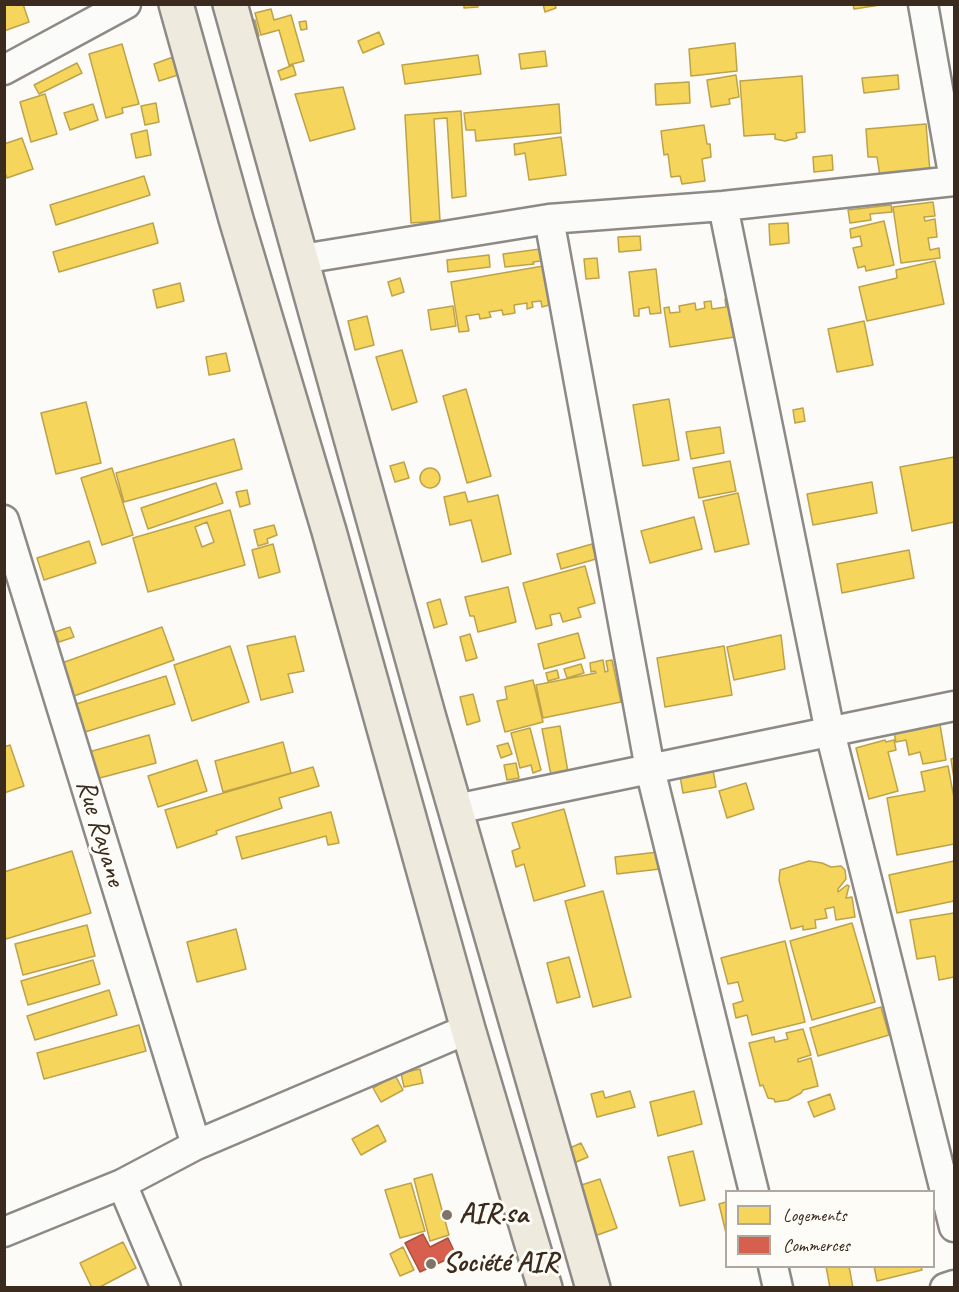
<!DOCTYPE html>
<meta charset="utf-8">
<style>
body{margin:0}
#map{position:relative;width:959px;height:1292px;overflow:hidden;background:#fcfbf8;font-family:Caveat,sans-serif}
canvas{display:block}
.frame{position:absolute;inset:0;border:6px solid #3b2a1e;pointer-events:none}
.legend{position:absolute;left:725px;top:1190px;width:210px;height:78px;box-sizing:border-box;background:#fdfcf7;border:2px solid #afa8a0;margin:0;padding:8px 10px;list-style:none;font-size:18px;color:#3b2a1e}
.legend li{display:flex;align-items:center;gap:12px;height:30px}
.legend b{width:30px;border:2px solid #afa8a0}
</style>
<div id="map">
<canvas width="959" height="1292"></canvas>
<div class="frame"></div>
<ul class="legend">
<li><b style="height:16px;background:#f6d55c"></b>Logements</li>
<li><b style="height:16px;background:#d6604d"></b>Commerces</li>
</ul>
</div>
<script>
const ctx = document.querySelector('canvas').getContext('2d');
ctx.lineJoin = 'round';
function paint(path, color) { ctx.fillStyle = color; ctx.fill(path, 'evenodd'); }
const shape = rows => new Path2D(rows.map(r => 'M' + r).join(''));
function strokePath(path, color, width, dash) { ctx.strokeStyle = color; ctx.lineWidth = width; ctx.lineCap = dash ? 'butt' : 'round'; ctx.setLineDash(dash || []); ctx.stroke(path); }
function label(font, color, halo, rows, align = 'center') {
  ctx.font = font + ' Caveat,sans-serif'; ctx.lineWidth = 6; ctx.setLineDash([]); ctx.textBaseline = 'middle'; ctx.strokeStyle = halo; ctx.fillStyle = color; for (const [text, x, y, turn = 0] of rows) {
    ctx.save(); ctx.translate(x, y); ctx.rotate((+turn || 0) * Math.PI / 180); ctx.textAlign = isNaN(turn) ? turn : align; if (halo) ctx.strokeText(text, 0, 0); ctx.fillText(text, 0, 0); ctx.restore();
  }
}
const homes = shape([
 [4,4,23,4,29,22,4,31,4,4],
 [464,4,477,4,478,7,464,8,464,4],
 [543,4,555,4,556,8,545,12,543,4],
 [853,4,880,4,880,5,854,9,853,4],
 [271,9,274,20,291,15,304,61,289,65,279,30,261,35,255,13,271,9],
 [255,20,259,36,250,38,247,22,255,20],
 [306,21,307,29,301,30,299,22,306,21],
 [379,32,384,44,363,53,358,41,379,32],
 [735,43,737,71,691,76,689,49,735,43],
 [122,44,139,104,122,108,123,113,106,118,89,54,122,44],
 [545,51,547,66,521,69,519,54,545,51],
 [478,55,481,74,405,84,402,65,478,55],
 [173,57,178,75,159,81,154,64,173,57],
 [77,63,82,73,39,94,34,85,77,63],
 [293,65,296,75,281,80,278,71,293,65],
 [736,75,739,97,729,99,730,104,711,107,707,80,736,75],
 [898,75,899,89,864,93,862,78,898,75],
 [802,76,805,132,796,133,797,138,785,141,775,139,775,134,744,136,740,81,802,76],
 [689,82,690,103,656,105,655,84,689,82],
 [343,87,355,129,310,141,295,94,343,87],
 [45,94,57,134,31,142,20,102,45,94],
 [156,103,159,122,145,125,141,106,156,103],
 [93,104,98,120,70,130,64,113,93,104],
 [559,104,561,133,476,141,475,130,466,130,464,113,559,104],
 [461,111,466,196,452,198,447,118,434,119,440,221,411,223,405,115,461,111],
 [926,124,930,172,880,176,877,157,868,157,866,129,926,124],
 [704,125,707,144,710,144,711,157,702,159,705,181,682,184,680,176,671,177,668,154,664,155,661,131,704,125],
 [147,130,151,155,136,158,131,134,147,130],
 [561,137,566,175,529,180,525,153,515,155,514,144,561,137],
 [22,138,33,169,7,178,4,170,4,144,22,138],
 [832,155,833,170,814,172,813,157,832,155],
 [144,176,150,195,56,225,50,205,144,176],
 [933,202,935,216,924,217,925,221,935,219,937,237,928,238,930,250,939,248,940,258,901,263,893,207,933,202],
 [891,205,892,212,870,214,871,220,850,223,848,210,891,205],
 [884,221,894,265,866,271,865,266,858,268,853,248,862,246,860,236,851,238,850,229,884,221],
 [153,223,158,243,59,272,53,252,153,223],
 [788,223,789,243,770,245,769,224,788,223],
 [640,236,641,250,619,252,618,237,640,236],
 [540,249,541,261,533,262,534,264,505,267,503,254,540,249],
 [489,255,490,267,448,272,447,260,489,255],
 [597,258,599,278,586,279,584,259,597,258],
 [935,261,944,304,867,321,859,287,897,278,896,270,935,261],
 [543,266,549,305,542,307,541,301,532,302,533,307,527,309,527,303,514,305,515,313,503,315,502,310,489,312,491,317,480,319,479,314,466,316,469,331,459,332,451,282,543,266],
 [656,269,661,313,650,314,649,307,639,309,639,316,634,316,629,272,656,269],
 [400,278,404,292,392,296,388,282,400,278],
 [180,283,184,301,157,308,153,290,180,283],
 [736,298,741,336,670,347,664,308,669,307,670,313,680,312,679,306,695,303,696,310,705,308,704,302,711,301,712,309,726,307,725,299,736,298],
 [453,306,456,326,431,330,428,310,453,306],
 [367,316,374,345,355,350,348,321,367,316],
 [864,321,873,365,837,372,828,329,864,321],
 [402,350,417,402,392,410,376,357,402,350],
 [226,353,230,371,209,375,206,357,226,353],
 [466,389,491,476,467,483,443,396,466,389],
 [669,399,679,460,643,466,633,405,669,399],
 [86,402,101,463,56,474,41,413,86,402],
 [803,408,805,421,795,423,793,410,803,408],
 [720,427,724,453,691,459,686,432,720,427],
 [234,439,242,469,124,502,116,473,234,439],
 [954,457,954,522,912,531,900,467,954,457],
 [730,461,736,491,699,498,693,468,730,461],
 [404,462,409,478,395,482,390,466,404,462],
 '420 478a10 10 0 1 1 20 0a10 10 0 1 1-20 0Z',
 [112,468,133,535,102,545,81,478,112,468],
 [872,482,877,513,813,525,807,494,872,482],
 [216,483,223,503,148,529,141,508,216,483],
 [247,490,250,504,240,507,236,492,247,490],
 [465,492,468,502,498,495,511,554,482,562,471,520,450,525,444,497,465,492],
 [738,493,749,544,715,552,703,501,738,493],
 [230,510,245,565,148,592,133,538,230,510],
 [694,517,702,549,650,563,641,531,694,517],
 [207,522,214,542,202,547,195,527,207,522],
 [274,525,277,535,267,539,268,543,258,546,254,530,274,525],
 [89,541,96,563,44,580,37,558,89,541],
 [273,544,280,572,259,578,252,550,273,544],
 [592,544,596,559,561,569,557,554,592,544],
 [909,550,914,578,842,593,837,564,909,550],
 [585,566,595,603,578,608,581,617,563,622,560,613,550,615,552,625,536,629,523,583,585,566],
 [508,587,516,622,478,632,474,616,470,616,465,597,508,587],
 [440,599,447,624,434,628,427,603,440,599],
 [70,627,74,637,59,642,55,632,70,627],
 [162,627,174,660,74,696,62,663,162,627],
 [578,633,585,658,544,669,538,644,578,633],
 [470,634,477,658,466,661,460,637,470,634],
 [781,635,785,669,734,680,727,647,781,635],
 [295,636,304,671,288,674,293,692,261,700,247,646,295,636],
 [230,646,249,702,192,721,174,665,230,646],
 [724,646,732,695,665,707,657,658,724,646],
 [603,660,605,672,608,671,606,661,612,660,621,702,543,718,536,685,596,673,595,671,591,672,590,663,603,660],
 [581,664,584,673,567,678,564,669,581,664],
 [557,670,559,678,548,681,546,673,557,670],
 [166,676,175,704,85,732,76,704,166,676],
 [533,680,543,722,505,732,497,701,507,699,505,687,533,680],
 [473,694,480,721,467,725,460,697,473,694],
 [940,725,946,760,923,764,920,752,909,755,906,740,896,742,894,733,940,725],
 [560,726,568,772,551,775,542,729,560,726],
 [530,728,541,770,533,773,531,765,520,768,511,733,530,728],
 [149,735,156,763,96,779,89,752,149,735],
 [885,740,886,742,894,740,896,750,888,752,898,791,869,799,856,748,885,740],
 [283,742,291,773,223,792,215,761,283,742],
 [508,743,512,754,501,758,497,746,508,743],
 [10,745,24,786,4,793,4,747,10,745],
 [954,758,954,779,951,759,954,758],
 [197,760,207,791,158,807,148,776,197,760],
 [516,763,519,778,507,780,504,765,516,763],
 [948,766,954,798,954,844,897,855,887,798,925,791,921,772,948,766],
 [313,767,319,786,279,798,282,808,216,831,217,834,177,848,165,810,313,767],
 [713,770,716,787,683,793,680,776,713,770],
 [746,783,754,809,727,818,719,791,746,783],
 [564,809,585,886,534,901,524,864,516,867,512,851,520,848,512,823,564,809],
 [331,812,339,843,328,845,326,836,242,859,236,837,331,812],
 [72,851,91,913,6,939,4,932,4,872,72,851],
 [658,852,660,869,617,874,615,857,658,852],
 [809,861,822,863,831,867,841,866,845,870,846,879,838,889,838,892,847,885,849,886,846,898,852,897,855,917,836,920,834,907,825,909,827,918,815,920,816,928,803,930,803,926,791,929,779,880,780,870,809,861],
 [954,861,954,901,897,913,889,875,954,861],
 [603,891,631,997,593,1007,565,901,603,891],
 [954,913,954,977,939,980,935,956,917,959,910,920,954,913],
 [852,923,875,1002,812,1020,790,941,852,923],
 [87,925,95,956,23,975,15,944,87,925],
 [236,929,246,969,197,982,187,942,236,929],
 [785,941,805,1022,752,1035,747,1015,736,1018,733,1004,743,1001,738,982,728,984,721,958,785,941],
 [569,957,580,997,557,1003,547,963,569,957],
 [93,960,100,984,28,1005,21,981,93,960],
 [109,990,117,1015,35,1040,27,1016,109,990],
 [881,1007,889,1035,818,1056,810,1028,881,1007],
 [139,1025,146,1051,44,1079,37,1053,139,1025],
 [803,1029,811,1055,798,1059,798,1062,811,1058,818,1086,803,1090,801,1093,788,1100,775,1102,774,1099,768,1098,763,1085,760,1086,749,1043,774,1037,775,1042,788,1039,786,1033,803,1029],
 [420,1069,423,1083,404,1087,401,1073,420,1069],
 [395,1075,403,1090,381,1102,373,1088,395,1075],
 [603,1091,605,1098,630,1091,635,1107,597,1117,591,1094,603,1091],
 [694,1091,702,1124,658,1136,650,1102,694,1091],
 [830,1094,835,1109,814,1117,808,1102,830,1094],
 [378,1125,386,1141,361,1155,352,1139,378,1125],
 [581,1143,588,1157,567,1166,561,1152,581,1143],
 [693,1151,705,1200,680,1206,668,1157,693,1151],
 [432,1174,449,1235,430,1241,414,1179,432,1174],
 [600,1179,617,1228,589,1238,572,1188,600,1179],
 [411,1183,425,1231,400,1238,385,1190,411,1183],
 [726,1202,726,1233,719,1204,726,1202],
 [123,1242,136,1268,98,1288,92,1288,80,1263,123,1242],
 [403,1247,414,1270,400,1276,390,1254,403,1247],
 [826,1266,849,1266,853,1288,830,1288,826,1266],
 [874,1266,921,1266,922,1270,877,1281,874,1266]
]);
const shops = shape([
 [423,1234,430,1247,448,1238,456,1255,420,1272,405,1243,423,1234]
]);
const minor = shape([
 [923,4,954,179],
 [4,70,126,4],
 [723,206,830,732,954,1227],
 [549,219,650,769,754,1192],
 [302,259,549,219,723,206,954,181],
 [4,520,196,1145],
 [456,809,954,706],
 [122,1184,166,1288],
 [4,1232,122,1184,196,1145,468,1029],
 [773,1266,778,1288],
 [945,1288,954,1285]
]);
const major = shape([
 [176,4,236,219,329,531,468,1029,545,1288],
 [230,4,429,718,593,1288]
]);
const markers = [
 [447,1215,6,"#7f736a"],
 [431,1264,6,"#7f736a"]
];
const streetNames = [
 ["Rue Rayane",100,833,73]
];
const poiNames = [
 ["AIR.sa",459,1215],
 ["Société AIR",443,1264]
];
paint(homes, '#f6d55c');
strokePath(homes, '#bea249', 1.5);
paint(shops, '#d6604d');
strokePath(shops, '#a8503f', 1.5);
strokePath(minor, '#8d8985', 33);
strokePath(major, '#8d8985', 38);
strokePath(minor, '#fbfbf9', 28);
strokePath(major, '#eeeade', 33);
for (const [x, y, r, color] of markers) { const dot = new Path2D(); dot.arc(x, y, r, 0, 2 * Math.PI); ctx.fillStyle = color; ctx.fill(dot); strokePath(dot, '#fdfcf7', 2); }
label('28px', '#3b2a1e', '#fdfcf7', streetNames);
label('bold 28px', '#3b2a1e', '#fdfcf7', poiNames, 'left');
</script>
